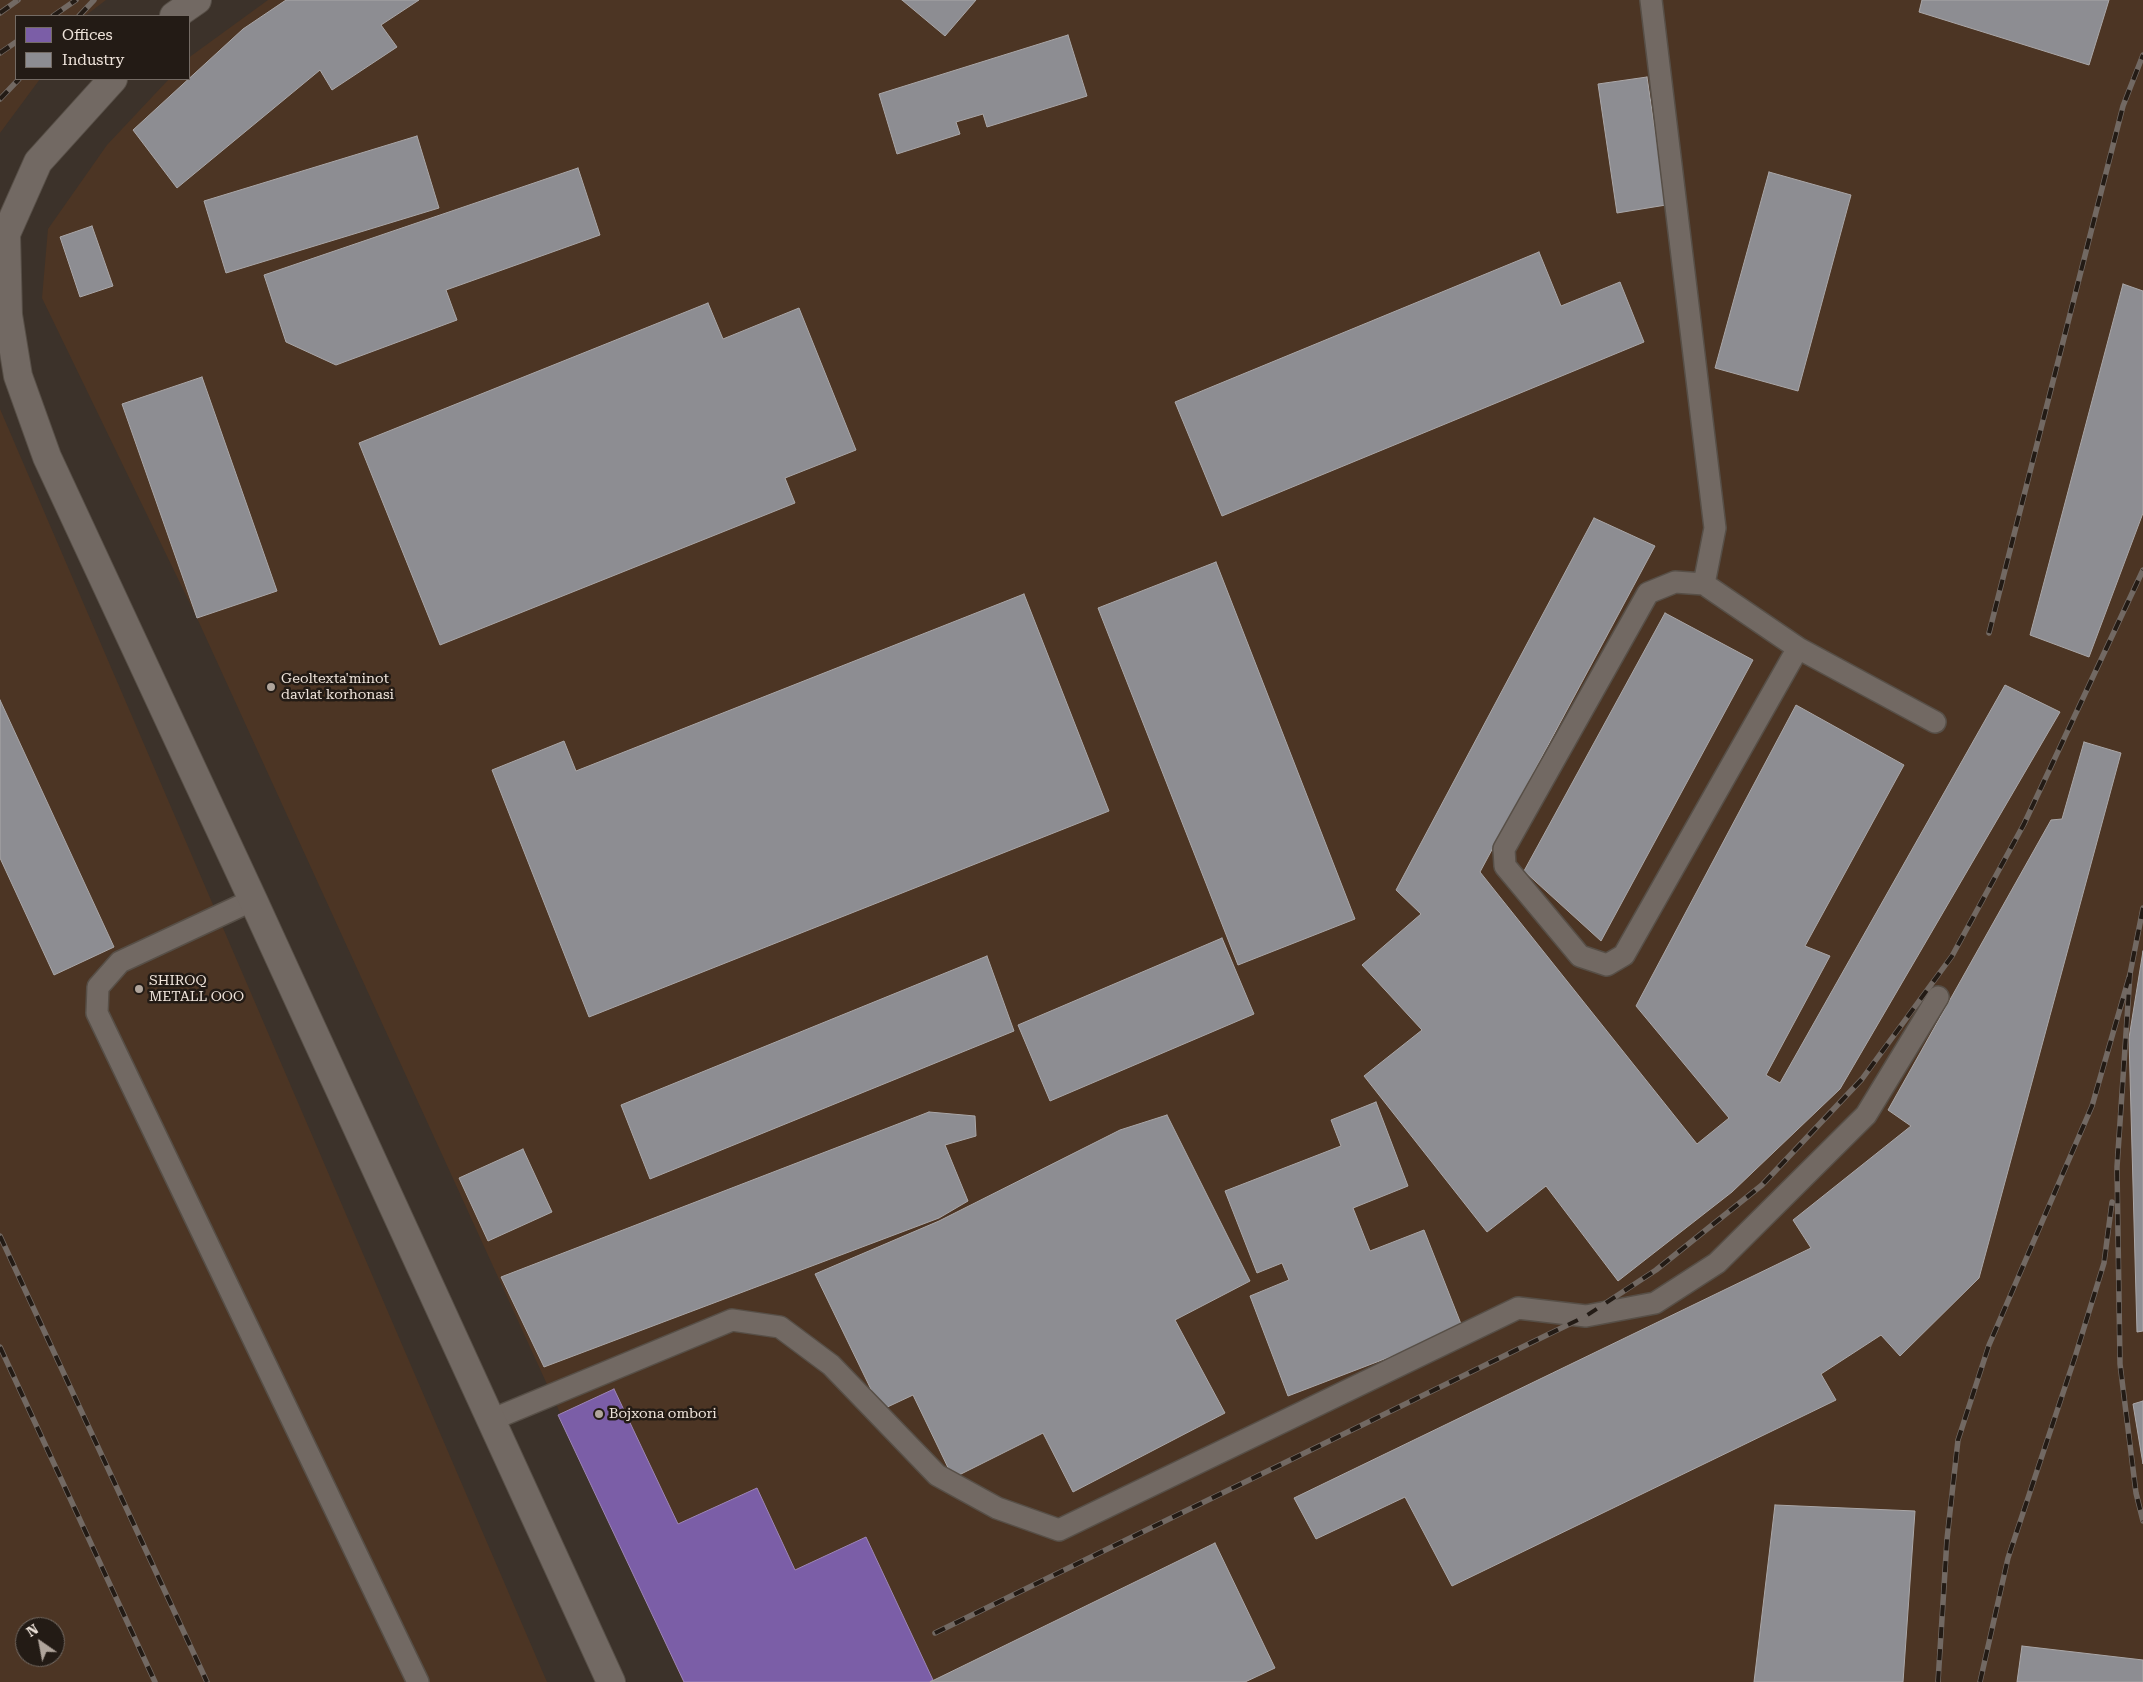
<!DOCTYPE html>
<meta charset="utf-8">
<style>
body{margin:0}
#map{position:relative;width:2143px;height:1682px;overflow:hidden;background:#3c322a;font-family:"Roboto Serif",serif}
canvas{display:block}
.legend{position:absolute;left:15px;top:15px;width:175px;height:65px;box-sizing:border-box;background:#231b15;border:1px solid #746b64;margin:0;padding:6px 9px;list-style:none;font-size:15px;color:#eee3da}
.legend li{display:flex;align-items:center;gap:10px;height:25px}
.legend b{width:25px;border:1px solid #746b64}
.north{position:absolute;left:15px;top:1617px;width:50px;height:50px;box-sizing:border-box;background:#231b15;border:1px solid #746b64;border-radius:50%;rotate:327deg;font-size:14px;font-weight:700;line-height:20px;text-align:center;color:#eee3da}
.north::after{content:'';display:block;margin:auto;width:18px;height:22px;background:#b0a59c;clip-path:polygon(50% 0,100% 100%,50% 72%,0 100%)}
</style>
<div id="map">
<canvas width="2143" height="1682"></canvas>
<ul class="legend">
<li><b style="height:14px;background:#7b5ea7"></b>Offices</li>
<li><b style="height:14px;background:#8d8d92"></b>Industry</li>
</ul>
<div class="north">N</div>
</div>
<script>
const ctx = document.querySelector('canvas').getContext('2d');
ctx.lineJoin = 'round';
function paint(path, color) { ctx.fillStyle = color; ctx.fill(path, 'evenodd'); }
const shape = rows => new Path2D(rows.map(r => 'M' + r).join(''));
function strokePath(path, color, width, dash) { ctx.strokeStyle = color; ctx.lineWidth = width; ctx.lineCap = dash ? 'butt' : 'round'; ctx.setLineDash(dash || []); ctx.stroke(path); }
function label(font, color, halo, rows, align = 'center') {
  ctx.font = font + ' "Roboto Serif",serif'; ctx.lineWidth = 5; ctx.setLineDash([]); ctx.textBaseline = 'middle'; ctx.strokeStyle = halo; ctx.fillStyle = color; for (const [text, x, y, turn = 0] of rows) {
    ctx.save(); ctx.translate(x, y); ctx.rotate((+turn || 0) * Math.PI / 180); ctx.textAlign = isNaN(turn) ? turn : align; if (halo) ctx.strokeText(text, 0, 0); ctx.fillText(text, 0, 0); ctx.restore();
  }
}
const built = shape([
 [0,0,106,0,85,16,16,16,16,79,40,79,0,133],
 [268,0,2143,0,2143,1682,683,1682,197,618,42,298,48,229,107,145,169,79,189,79,189,58,191,56],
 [0,409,547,1682,0,1682],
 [25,1627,55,1627,55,1657,25,1657]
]);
const offices = shape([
 [614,1389,678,1524,757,1488,795,1570,866,1537,933,1680,929,1682,684,1682,558,1415,614,1389]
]);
const industry = shape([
 [286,0,419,0,381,25,397,47,332,90,320,70,177,188,133,130,243,29,286,0],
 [902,0,976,0,945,36,902,0],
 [1922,0,2109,0,2089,65,1919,12,1922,0],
 [1068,35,1087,96,987,127,983,114,956,122,960,134,897,154,879,94,1068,35],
 [1647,77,1666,205,1617,213,1598,84,1647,77],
 [417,136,439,208,226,273,204,201,417,136],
 [578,168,600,235,446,290,457,320,336,365,286,342,264,275,578,168],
 [1769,172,1851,195,1798,391,1715,368,1769,172],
 [92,226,113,286,80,297,60,237,92,226],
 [1539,252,1561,306,1620,282,1644,342,1222,516,1175,402,1539,252],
 [2123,284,2143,291,2143,513,2089,657,2030,635,2123,284],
 [708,303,723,339,799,308,856,450,785,478,795,503,440,645,359,443,708,303],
 [202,377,277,591,197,618,122,404,202,377],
 [1594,518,1655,546,1480,872,1697,1144,1729,1118,1636,1006,1796,705,1904,765,1805,946,1830,956,1766,1075,1780,1083,2005,685,2060,712,1840,1089,1732,1192,1618,1281,1546,1186,1487,1232,1364,1076,1422,1030,1362,965,1421,914,1396,890,1594,518],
 [1216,562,1355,919,1238,965,1098,608,1216,562],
 [1024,594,1109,811,589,1017,492,770,564,741,576,771,1024,594],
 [1665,613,1753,660,1601,941,1524,871,1665,613],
 [0,700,114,947,54,975,0,858,0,700],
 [2084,742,2121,753,1979,1278,1900,1356,1881,1335,1821,1374,1836,1400,1452,1586,1405,1497,1316,1539,1294,1498,1811,1248,1793,1220,1911,1126,1888,1110,2051,820,2062,819,2084,742],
 [1222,938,1254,1014,1050,1101,1018,1025,1222,938],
 [2143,951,2143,1331,2137,1332,2129,1038,2143,951],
 [987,956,1014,1031,650,1179,621,1105,987,956],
 [1376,1102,1408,1186,1353,1208,1370,1251,1424,1230,1463,1329,1288,1396,1250,1296,1289,1280,1282,1263,1257,1273,1225,1191,1341,1146,1331,1120,1376,1102],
 [929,1112,975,1116,976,1136,945,1145,968,1201,939,1218,544,1367,501,1277,929,1112],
 [1167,1115,1250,1281,1175,1320,1225,1413,1073,1492,1043,1433,953,1478,913,1395,881,1410,815,1274,939,1221,1120,1130,1167,1115],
 [523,1149,552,1212,488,1241,459,1178,523,1149],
 [2143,1401,2143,1464,2133,1404,2143,1401],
 [1775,1505,1915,1511,1903,1682,1754,1682,1775,1505],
 [1215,1543,1275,1668,1245,1682,930,1682,1215,1543],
 [2022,1646,2143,1660,2143,1682,2017,1682,2022,1646]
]);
const service = shape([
 [1651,0,1715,528,1704,584,1798,648,1935,722],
 [1704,584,1675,582,1648,593,1504,849,1505,866,1580,956,1607,965,1624,955,1798,648],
 [253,900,120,962,98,987,97,1013,418,1682],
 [491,1420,732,1320,780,1327,831,1365,937,1475,997,1508,1059,1530,1518,1308,1586,1316,1655,1303,1717,1263,1866,1115,1938,997]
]);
const minor = shape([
 [174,16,197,0],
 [113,79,38,162,6,234,8,315,18,376,47,457,253,900,611,1682]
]);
const rail = shape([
 [0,13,18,0],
 [53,16,76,0],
 [79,16,94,0],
 [0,53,16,42],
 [0,99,19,79],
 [1989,633,2123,106,2143,55],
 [2143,908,2130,974,2117,1167,2120,1364,2136,1493,2143,1521],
 [0,1236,207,1682],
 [0,1347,155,1682],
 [935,1633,1586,1316,1656,1270,1762,1185,1862,1079,1952,956,2024,824,2143,570],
 [1938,1682,1947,1539,1958,1440,1989,1345,2092,1106,2130,974],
 [1980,1682,2008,1558,2075,1357,2104,1263,2112,1202]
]);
const markers = [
 [271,687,5,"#b0a59c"],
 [139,989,5,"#b0a59c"],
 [599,1414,5,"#b0a59c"]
];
const poiNames = [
 ["Geoltexta'minot",281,679],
 ["davlat korhonasi",281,695],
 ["SHIROQ",149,981],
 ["METALL ООО",149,997],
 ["Bojxona ombori",609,1414]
];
paint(built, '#4c3524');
paint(offices, '#7b5ea7');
strokePath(offices, '#9e86b6', 1);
paint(industry, '#8d8d92');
strokePath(industry, '#aaa7a8', 1);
strokePath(service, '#574f47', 24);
strokePath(minor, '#574f47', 30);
strokePath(service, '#726963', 21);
strokePath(minor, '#726963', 28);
strokePath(rail, '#726963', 5.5);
strokePath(rail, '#231b15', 4, [11]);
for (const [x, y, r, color] of markers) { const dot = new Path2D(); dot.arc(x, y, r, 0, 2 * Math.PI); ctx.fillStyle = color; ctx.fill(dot); strokePath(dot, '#231b15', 2); }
label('14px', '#eee3da', '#231b15', poiNames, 'left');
</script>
